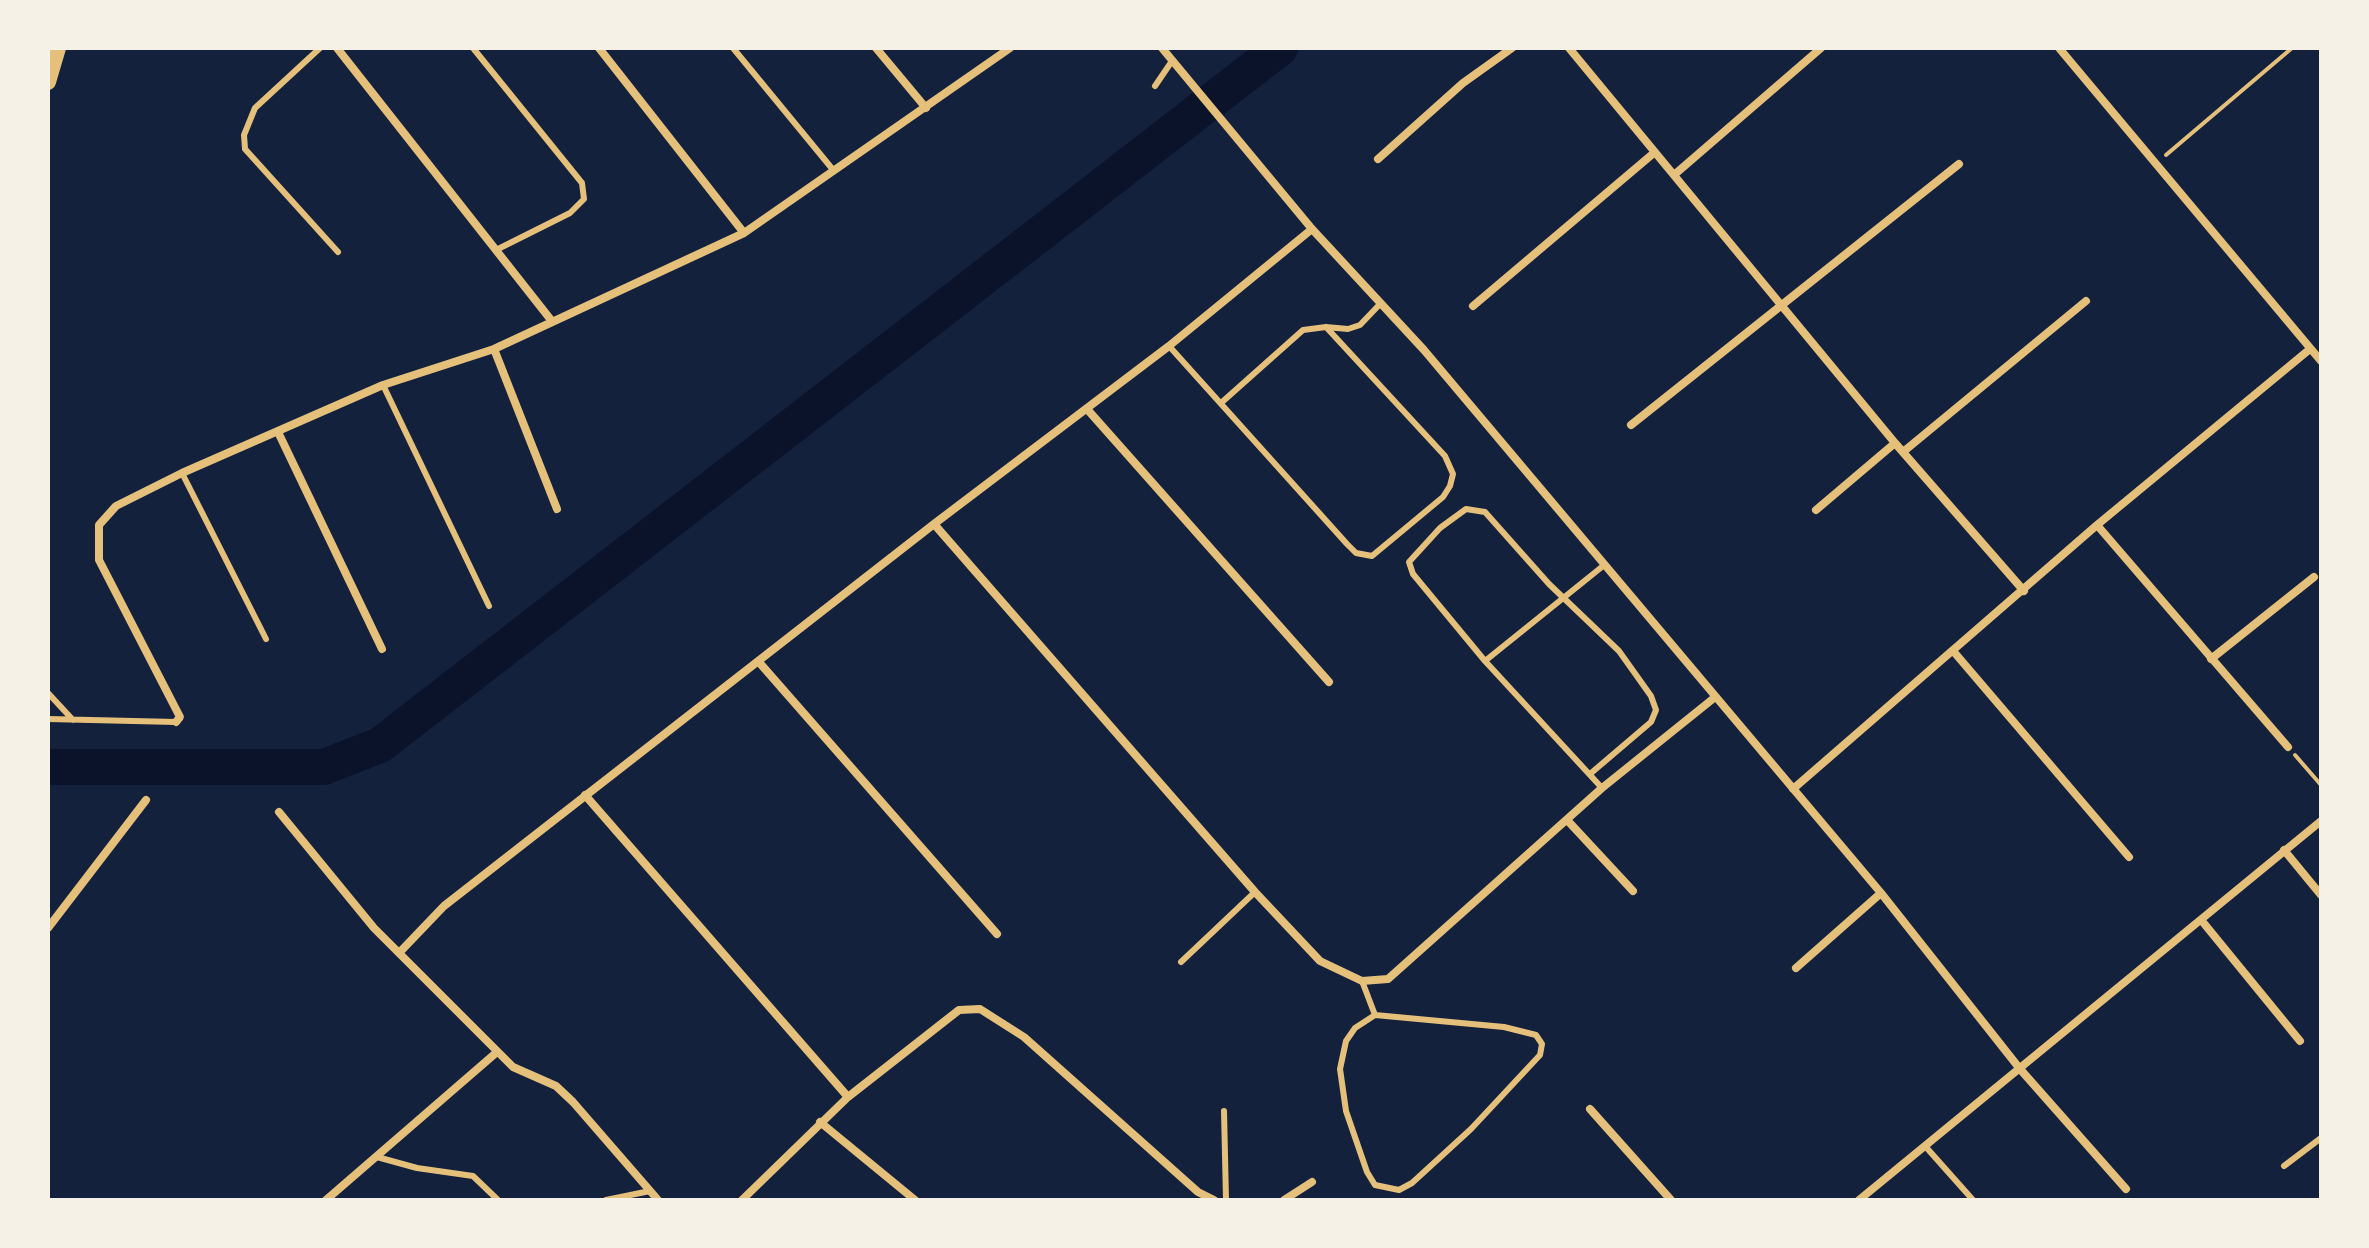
<!DOCTYPE html>
<style>
body{margin:0}
#map{position:relative;width:2369px;height:1248px;overflow:hidden;background:#14213d;font-family:Merriweather,serif}
canvas{display:block}
.frame{position:absolute;inset:0;border:50px solid #f6f1e7;pointer-events:none}
</style>
<div id="map">
<canvas width="2369" height="1248"></canvas>
<div class="frame"></div>
</div>
<script>
const ctx = document.querySelector('canvas').getContext('2d');
ctx.lineJoin = 'round';
const shape = rows => new Path2D(rows.map(r => 'M' + r).join(''));
function strokePath(path, color, width, dash) { ctx.strokeStyle = color; ctx.lineWidth = width; ctx.lineCap = dash ? 'butt' : 'round'; ctx.setLineDash(dash || []); ctx.stroke(path); }
const river = shape([
 [48,767,324,767,380,745,1280,48]
]);
const path = shape([
 [2166,155,2292,48],
 [2295,755,2321,785]
]);
const service = shape([
 [320,48,255,108,244,135,245,149,338,252],
 [473,48,582,183,584,199,570,213,496,250],
 [733,48,834,171],
 [1155,86,1172,61],
 [1169,346,1347,544,1356,553,1372,556,1443,497,1450,486,1453,474,1445,456,1326,327],
 [383,385,489,606],
 [1221,403,1303,330,1326,327,1348,329,1360,325,1380,304],
 [182,473,266,639],
 [1485,661,1603,566],
 [48,693,73,720],
 [48,719,176,722],
 [1590,774,1651,722,1656,710,1651,696,1619,651,1549,584,1485,512,1466,509,1440,528,1409,562,1413,574,1485,661,1602,788],
 [1181,962,1255,892],
 [1362,981,1375,1015],
 [1375,1015,1504,1027,1536,1035,1542,1044,1540,1055,1471,1129,1412,1183,1399,1190,1375,1185,1367,1172,1346,1111,1340,1069,1346,1041,1355,1028,1375,1015],
 [1224,1111,1226,1200],
 [1925,1146,1973,1200],
 [377,1157,417,1168,473,1176,498,1200],
 [2284,1166,2321,1138],
 [606,1200,650,1191]
]);
const minor = shape([
 [337,48,551,320],
 [599,48,744,233],
 [876,48,926,108],
 [1162,48,1312,229,1424,350,1881,893,2020,1069,2126,1189],
 [1569,48,1895,443,2024,591],
 [2059,48,2321,361],
 [1378,159,1463,83,1512,48],
 [1674,175,1821,48],
 [1473,306,1655,152],
 [494,349,557,509],
 [1087,409,1329,682],
 [1631,425,1959,164],
 [278,432,382,649],
 [1903,452,2086,301],
 [1816,510,1895,443],
 [934,524,1255,892,1320,961,1362,981,1388,979,1602,788,1714,698],
 [2097,525,2288,747],
 [1954,652,2129,857],
 [2211,659,2314,577],
 [758,661,997,934],
 [176,722,180,717,99,560,99,525,116,506,182,473,383,385,494,349,744,233,1010,48],
 [1793,789,2097,525,2310,349],
 [585,795,848,1097],
 [279,812,374,928,513,1067,556,1086,573,1102,658,1200],
 [1568,821,1633,891],
 [2284,850,2321,895],
 [2202,921,2300,1041],
 [48,928,146,800],
 [399,953,444,906,934,524,1169,346,1312,229],
 [1796,968,1881,893],
 [1590,1109,1671,1200],
 [820,1122,915,1200],
 [326,1200,497,1052],
 [742,1200,848,1097,959,1010,980,1009,1024,1037,1198,1192,1214,1200],
 [1284,1200,1312,1182],
 [1859,1200,2321,821]
]);
const secondary = shape([
 [48,82,58,48]
]);
strokePath(river, '#0b132b', 36);
strokePath(path, '#e5c07b', 4);
strokePath(service, '#e5c07b', 6);
strokePath(minor, '#e5c07b', 8);
strokePath(secondary, '#e5c07b', 16);
</script>
